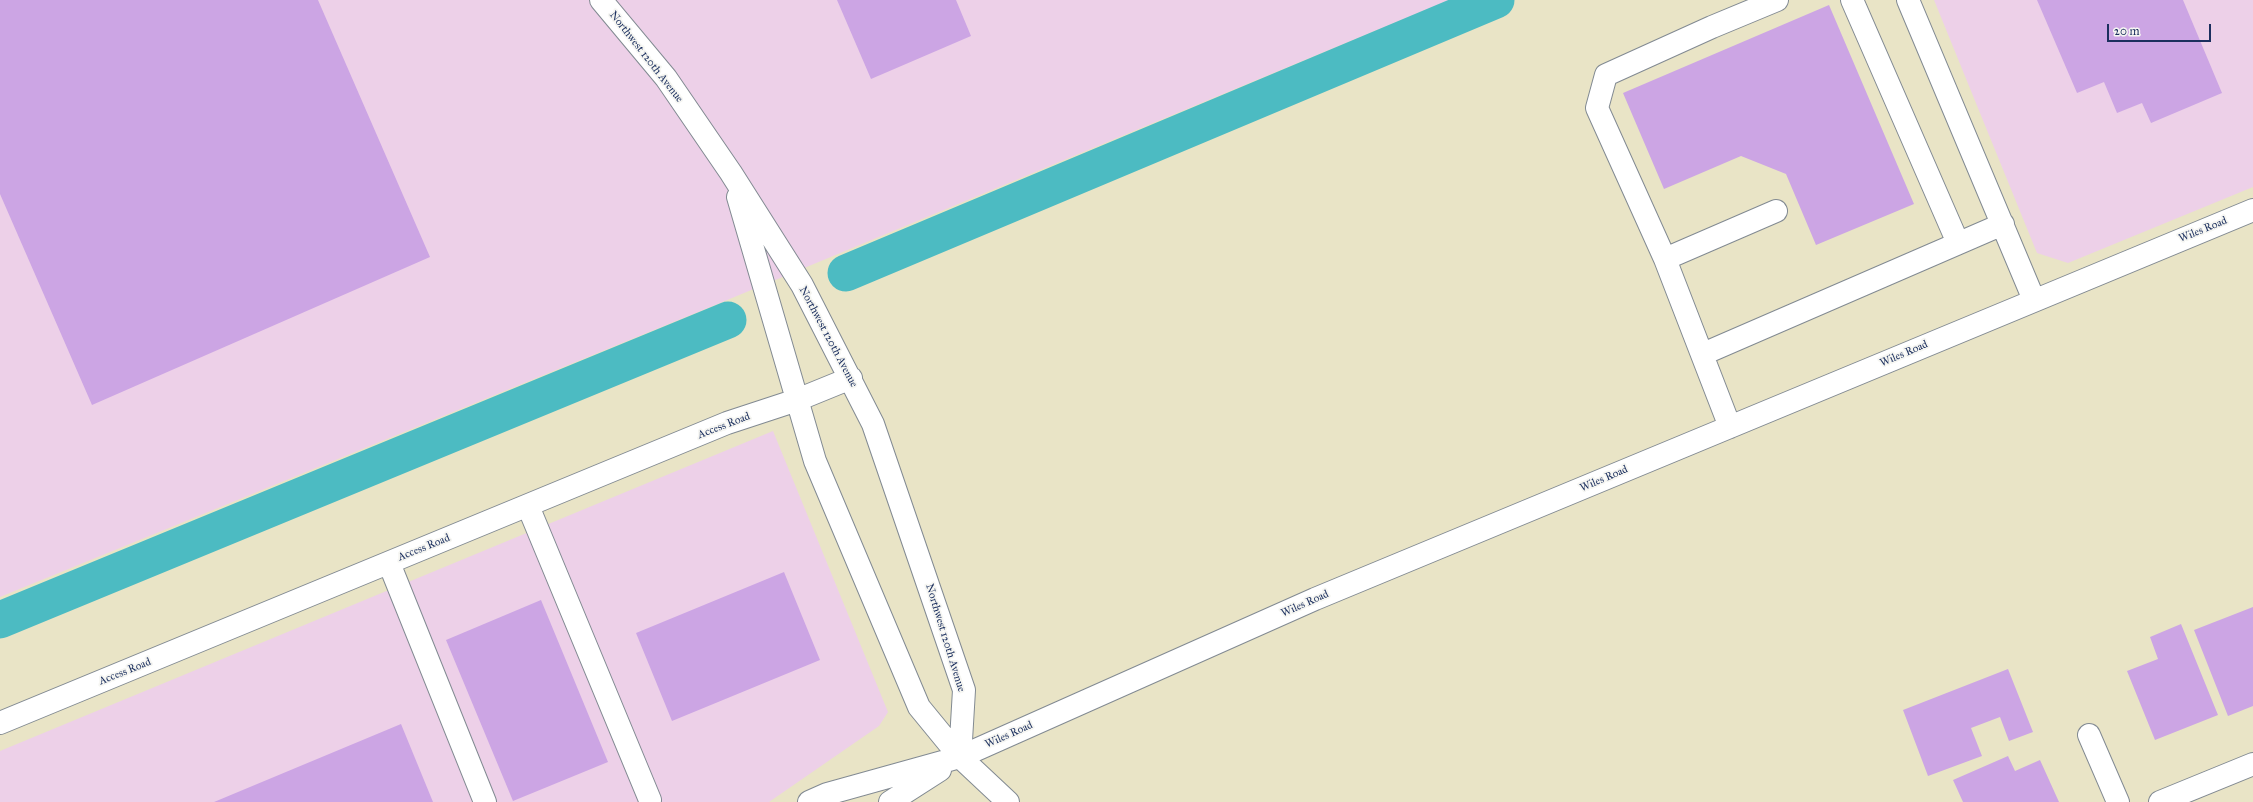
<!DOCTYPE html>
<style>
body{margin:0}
#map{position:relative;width:2253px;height:802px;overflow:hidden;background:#e9e4c6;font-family:"IM FELL Great Primer",serif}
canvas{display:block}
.scale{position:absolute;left:2107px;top:24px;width:104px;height:18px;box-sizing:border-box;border:2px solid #1b2f5e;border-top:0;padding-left:5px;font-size:12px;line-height:14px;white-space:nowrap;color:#1b2f5e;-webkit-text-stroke:3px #f6f6f2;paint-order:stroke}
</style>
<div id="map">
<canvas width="2253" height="802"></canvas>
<div class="scale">20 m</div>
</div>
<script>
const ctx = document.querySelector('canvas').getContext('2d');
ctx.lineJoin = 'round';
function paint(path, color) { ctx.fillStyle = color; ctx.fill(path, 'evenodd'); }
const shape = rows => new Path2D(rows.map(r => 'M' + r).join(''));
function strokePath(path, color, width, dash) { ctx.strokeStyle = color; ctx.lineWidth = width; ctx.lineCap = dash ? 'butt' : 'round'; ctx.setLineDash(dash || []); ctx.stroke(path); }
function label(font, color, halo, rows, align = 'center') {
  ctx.font = font + ' "IM FELL Great Primer",serif'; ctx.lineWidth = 3.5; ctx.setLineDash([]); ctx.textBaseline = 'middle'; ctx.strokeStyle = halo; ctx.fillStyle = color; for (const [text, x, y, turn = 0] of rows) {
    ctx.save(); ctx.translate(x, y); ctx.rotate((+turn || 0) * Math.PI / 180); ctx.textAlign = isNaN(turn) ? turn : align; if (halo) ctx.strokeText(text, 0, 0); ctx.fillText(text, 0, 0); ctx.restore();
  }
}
const built = shape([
 [0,0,1449,0,720,303,0,597],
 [1934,0,2253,0,2253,187,2068,263,2037,253],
 [773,431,888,712,879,726,769,802,0,802,0,751]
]);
const canal = shape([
 [846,273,1496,0],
 [0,620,728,320]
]);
const building = shape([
 [0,0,318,0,430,257,92,405,0,194],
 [837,0,956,0,971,36,871,79],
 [2037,0,2183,0,2222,93,2151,123,2142,103,2117,113,2104,82,2077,93],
 [1829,5,1914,204,1816,245,1786,174,1741,156,1664,189,1623,93],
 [784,572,820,660,672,721,636,633],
 [541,600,608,762,513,801,446,640],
 [2253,607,2253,706,2228,716,2194,630],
 [2181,624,2218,715,2155,740,2127,671,2158,659,2150,637],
 [2008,669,2033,732,2009,741,2000,717,1971,728,1982,756,1928,776,1903,710],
 [401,724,433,802,214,802],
 [2008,756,2015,771,2040,760,2059,802,1963,802,1953,780]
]);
const minor = shape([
 [601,0,666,78,731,173,802,285,873,424,964,690,960,757],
 [1852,0,1958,243],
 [1908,0,2034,300],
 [738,197,815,461,919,707,960,757,1008,802],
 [1665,259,1776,211],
 [1703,354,2003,224],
 [1730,427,1665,259,1597,108,1606,75,1712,27,1777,0],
 [528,506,650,800],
 [389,563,485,802],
 [0,723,727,423,797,400,851,378],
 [2089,735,2118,802],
 [809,802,827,794,960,757,1315,599,2253,210],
 [890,802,940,770],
 [2160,802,2253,764]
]);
const streetNames = [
 ["Northwest 120th Avenue",646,57,52],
 ["Wiles Road",2203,230,-22],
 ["Northwest 120th Avenue",828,337,62],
 ["Wiles Road",1904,354,-23],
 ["Access Road",724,426,-21],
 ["Wiles Road",1604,479,-23],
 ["Access Road",424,548,-22],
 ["Wiles Road",1305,604,-24],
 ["Northwest 120th Avenue",945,638,73],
 ["Access Road",125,672,-22],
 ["Wiles Road",1009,735,-24]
];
paint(built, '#edd0e8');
strokePath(canal, '#4cbbc2', 37);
paint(building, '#cca5e4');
strokePath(minor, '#828a92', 24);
strokePath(minor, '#fff', 22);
label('11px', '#1b2f5e', '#f6f6f2', streetNames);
</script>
